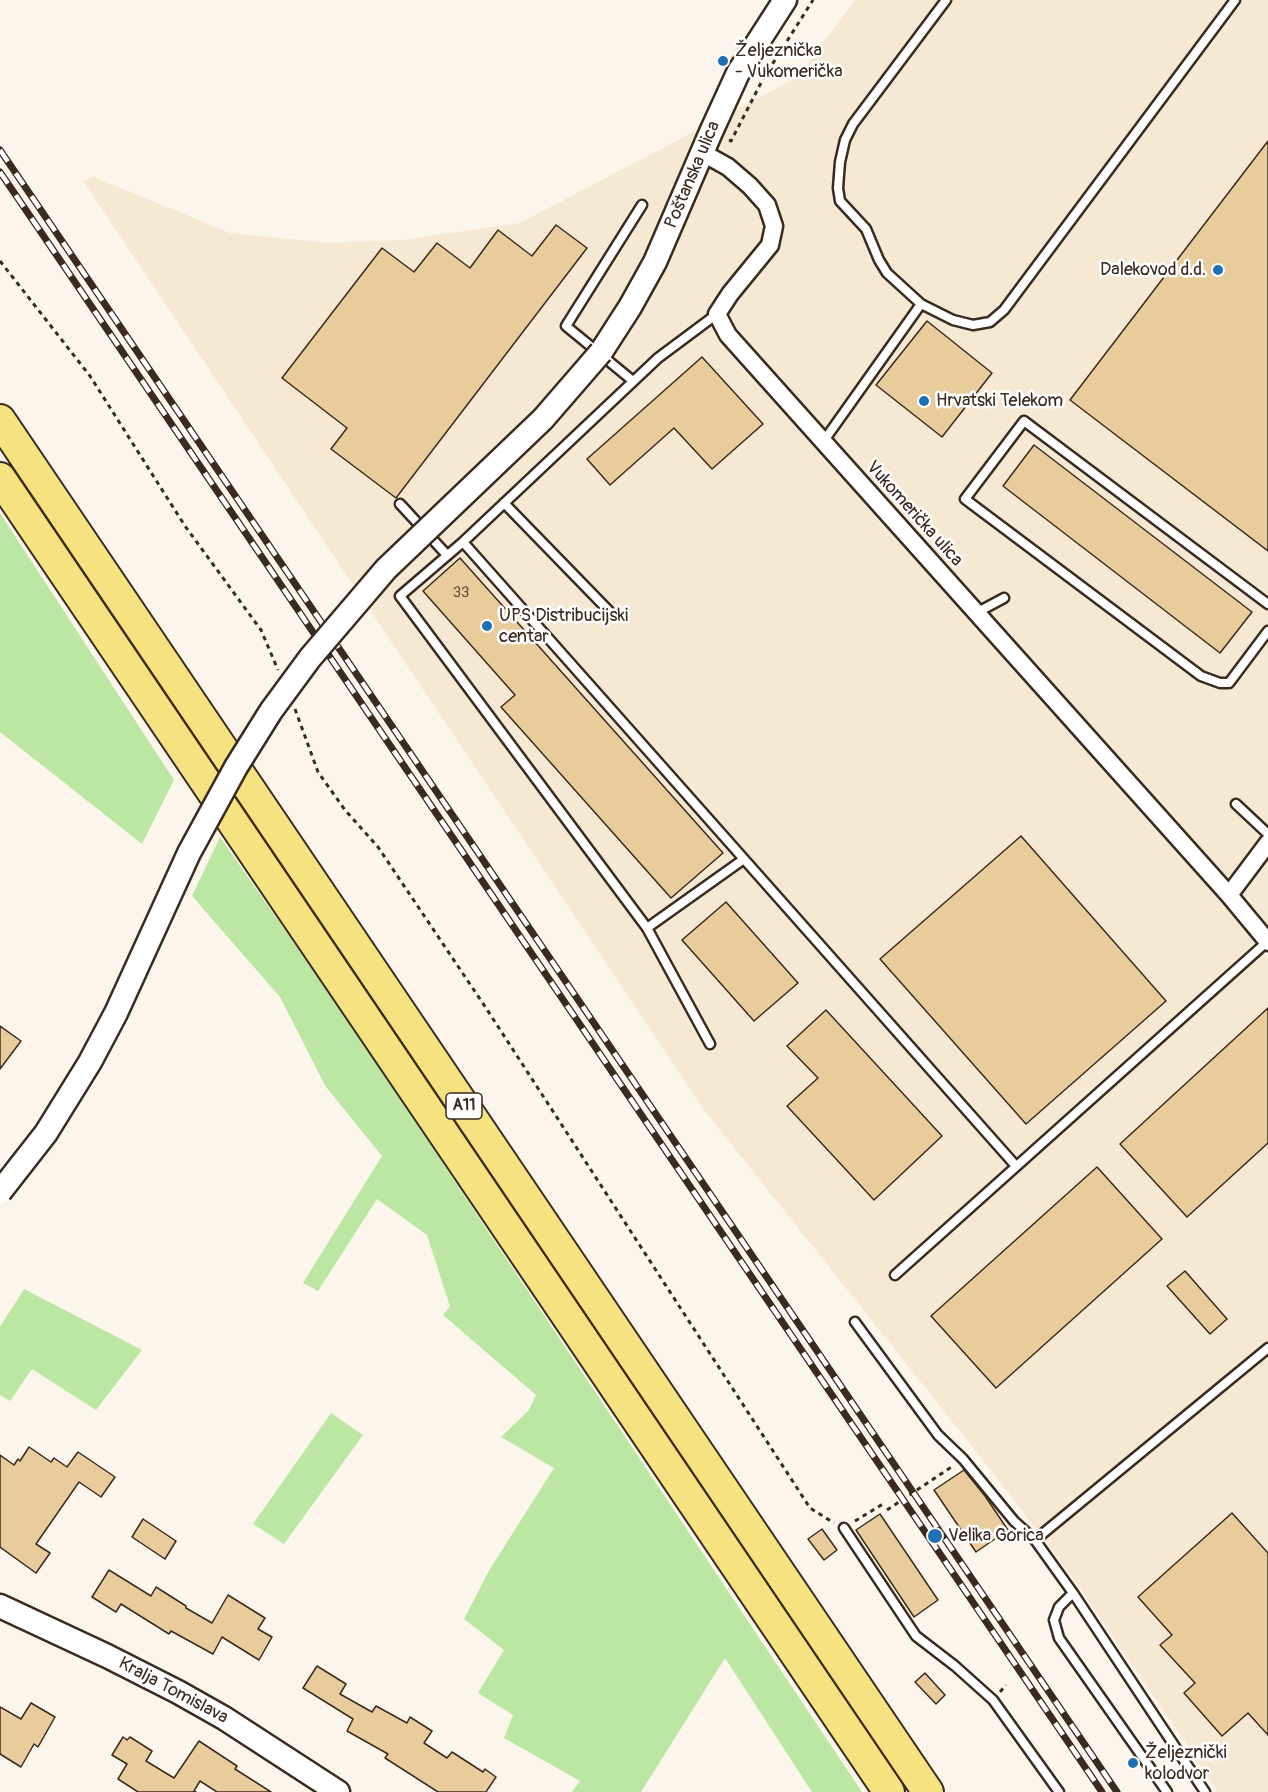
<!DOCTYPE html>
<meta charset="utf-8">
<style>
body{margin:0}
canvas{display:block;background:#fbf5eb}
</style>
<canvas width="1268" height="1792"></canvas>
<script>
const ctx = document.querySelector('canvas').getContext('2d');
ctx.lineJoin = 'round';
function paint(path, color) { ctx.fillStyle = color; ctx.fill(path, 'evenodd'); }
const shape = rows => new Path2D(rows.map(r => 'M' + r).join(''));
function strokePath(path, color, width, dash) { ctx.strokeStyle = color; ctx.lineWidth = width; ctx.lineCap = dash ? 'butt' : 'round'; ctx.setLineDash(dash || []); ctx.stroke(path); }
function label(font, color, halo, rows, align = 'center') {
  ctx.font = font + ' Pangolin,sans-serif'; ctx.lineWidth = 5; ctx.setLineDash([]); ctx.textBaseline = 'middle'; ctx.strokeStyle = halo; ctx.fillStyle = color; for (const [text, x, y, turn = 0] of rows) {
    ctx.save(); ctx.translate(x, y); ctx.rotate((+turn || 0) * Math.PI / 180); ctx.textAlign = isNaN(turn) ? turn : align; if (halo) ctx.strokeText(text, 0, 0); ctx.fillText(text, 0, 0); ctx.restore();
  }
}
const built = shape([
 [855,0,1268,0,1268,925,1242,895,1226,908,1268,958,1268,1792,1217,1792,1198,1761,1075,1581,997,1478,705,1111,83,181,94,177,230,233,327,243,402,240,520,223,798,77]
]);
const green = shape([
 [0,513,174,780,142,844,0,732],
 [220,837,333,999,862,1792,812,1792,725,1658,641,1792,572,1792,580,1781,504,1738,513,1715,478,1693,504,1650,464,1619,490,1569,554,1468,501,1437,529,1410,536,1395,443,1315,450,1306,427,1235,377,1199,318,1291,303,1283,382,1156,326,1087,280,997,192,896],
 [24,1289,142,1350,96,1410,32,1369,10,1401,0,1395,0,1327],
 [331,1413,363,1435,284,1544,253,1524]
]);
const building = shape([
 [1268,141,1268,551,1070,400,1268,141],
 [556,225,587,248,396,498,331,449,347,428,282,378,382,248,414,272,437,243,470,268,498,230,532,256,556,225],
 [927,321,992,373,942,437,876,385,927,321],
 [702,357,763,424,712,469,674,428,610,485,587,459,702,357],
 [1034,445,1252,612,1220,653,1003,486,1034,445],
 [460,558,723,853,671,898,501,707,515,695,423,591,460,558],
 [1021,836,1166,1001,1026,1124,880,959,1021,836],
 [726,902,798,983,754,1021,682,940,726,902],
 [1268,1008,1268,1143,1187,1217,1120,1144,1268,1008],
 [826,1010,942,1136,874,1200,787,1106,818,1078,787,1046,826,1010],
 [0,1026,21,1041,0,1069,0,1026],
 [1097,1167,1162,1239,996,1388,931,1316,1097,1167],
 [1185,1271,1227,1319,1210,1334,1167,1286,1185,1271],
 [29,1447,51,1462,54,1458,67,1467,78,1452,115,1477,101,1497,79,1482,36,1544,50,1553,36,1573,0,1547,0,1455,14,1465,18,1459,20,1461,29,1447],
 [964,1470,985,1496,1008,1530,976,1552,934,1490,964,1470],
 [1232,1513,1268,1553,1268,1735,1248,1713,1222,1736,1184,1693,1195,1683,1160,1645,1172,1635,1138,1597,1232,1513],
 [880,1514,938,1600,914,1617,856,1530,880,1514],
 [143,1519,176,1541,165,1559,132,1537,143,1519],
 [822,1529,837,1550,824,1560,808,1539,822,1529],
 [109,1570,151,1596,156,1587,186,1606,186,1608,212,1623,228,1595,265,1618,258,1629,272,1637,259,1660,222,1637,213,1654,171,1631,169,1634,121,1604,116,1612,92,1597,109,1570],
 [317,1666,346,1684,340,1694,372,1712,376,1706,407,1723,410,1717,432,1731,424,1743,447,1758,452,1752,483,1772,485,1769,496,1777,486,1792,438,1792,385,1758,388,1754,347,1731,353,1719,303,1688,317,1666],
 [925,1673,945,1695,936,1704,915,1682,925,1673],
 [31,1703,55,1717,38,1747,34,1744,21,1767,0,1754,0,1707,21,1719,31,1703],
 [123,1737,127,1740,130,1737,152,1751,146,1761,174,1778,199,1741,237,1766,235,1769,271,1792,217,1792,200,1781,194,1791,196,1792,138,1792,118,1779,127,1764,112,1755,123,1737]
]);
const path = shape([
 [729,140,731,141,763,79,813,0],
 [0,261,90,376,185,526,261,630,278,670],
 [295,709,318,772,345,810,378,847,486,1008,810,1508,834,1523],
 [887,1510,953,1466],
 [855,1521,883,1504],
 [1000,1692,1006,1685]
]);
const lane = shape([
 [946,0,853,124,845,140,840,162,838,188,840,201,866,229,879,260,887,273,921,304,953,320,973,325,990,322,1004,310,1235,0],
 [717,314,658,358,463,542,400,596,647,928,744,859],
 [633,381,566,326,642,205],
 [823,442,921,304],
 [504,503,609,611],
 [400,504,447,555],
 [463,542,1016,1166],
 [1268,604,1024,421,965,499,1201,676,1220,683,1229,683,1268,631],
 [976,613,1004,598],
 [1236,804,1268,834],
 [647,928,710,1044],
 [895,1275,1268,941],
 [855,1322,938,1435,963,1459,1014,1521,1035,1540,1073,1593,1205,1792],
 [844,1528,916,1636,955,1666,993,1700,1059,1792],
 [1035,1540,1268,1348],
 [1073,1593,1059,1607,1054,1620,1059,1638,1167,1792]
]);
const street = shape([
 [703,153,728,167,750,186,767,205,774,226,770,245,730,294,717,314,728,335,1229,895,1268,942],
 [1229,895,1268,843]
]);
const secondary = shape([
 [601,352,630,307,655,262,711,132,738,73,785,0],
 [0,1606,107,1656,178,1692,224,1718,338,1792]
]);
const highway = shape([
 [0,420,928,1792],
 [0,478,889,1792]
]);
const rail = shape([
 [0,150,1117,1792],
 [0,172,1102,1792]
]);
const secondaryBridge = shape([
 [0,1192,46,1133,90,1062,116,1013,189,853,236,767,271,711,310,658,386,569,543,419,601,352]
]);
const markers = [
 [723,61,6,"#1f6fb2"],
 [1218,270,6,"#1f6fb2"],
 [924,401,6,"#1f6fb2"],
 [487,626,6,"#1f6fb2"],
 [935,1536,8,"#1f6fb2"],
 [1133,1763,6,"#1f6fb2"]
];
const numberNames = [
 ["33",461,593]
];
const shields = [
 [464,1106,36]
];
const shieldNames = [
 ["A11",464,1106]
];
const poiNames = [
 ["Željeznička",735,51],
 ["- Vukomerička",735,72],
 ["Dalekovod d.d.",1206,270,"right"],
 ["Hrvatski Telekom",936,401],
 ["UPS Distribucijski",499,616],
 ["centar",499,637],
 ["Velika Gorica",948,1536],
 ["Željeznički",1145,1753],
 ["kolodvor",1145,1774]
];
const streetNames = [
 ["Poštanska ulica",693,175,-67],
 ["Vukomerička ulica",914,514,48],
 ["Kralja Tomislava",173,1691,28]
];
paint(built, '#f6e9d3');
paint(green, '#bce7a3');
paint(building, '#e9cc9c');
strokePath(building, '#3b2a1e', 1.5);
strokePath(lane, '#3b2a1e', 13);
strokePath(street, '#3b2a1e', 21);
strokePath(secondary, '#3b2a1e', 27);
strokePath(highway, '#3b2a1e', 34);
strokePath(path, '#3b2a1e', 3, [4.5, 4.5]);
strokePath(lane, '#fff', 8);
strokePath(street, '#fff', 16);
strokePath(secondary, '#fff', 22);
strokePath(highway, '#f5e382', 30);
strokePath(rail, '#3b2a1e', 7);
strokePath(rail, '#fff', 4.5, [14]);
strokePath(secondaryBridge, '#3b2a1e', 27, []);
strokePath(secondaryBridge, '#fff', 22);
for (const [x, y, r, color] of markers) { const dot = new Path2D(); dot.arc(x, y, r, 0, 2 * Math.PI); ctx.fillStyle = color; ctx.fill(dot); strokePath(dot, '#fff', 2); }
label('15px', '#66523e', null, numberNames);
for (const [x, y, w] of shields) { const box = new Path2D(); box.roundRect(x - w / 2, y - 13, w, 26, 4.5); ctx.fillStyle = '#fff'; ctx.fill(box); strokePath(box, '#3b2a1e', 1.5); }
label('bold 16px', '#3b2a1e', null, shieldNames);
label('18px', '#3b2a1e', '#fff', poiNames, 'left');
label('18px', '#3b2a1e', '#fff', streetNames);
</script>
